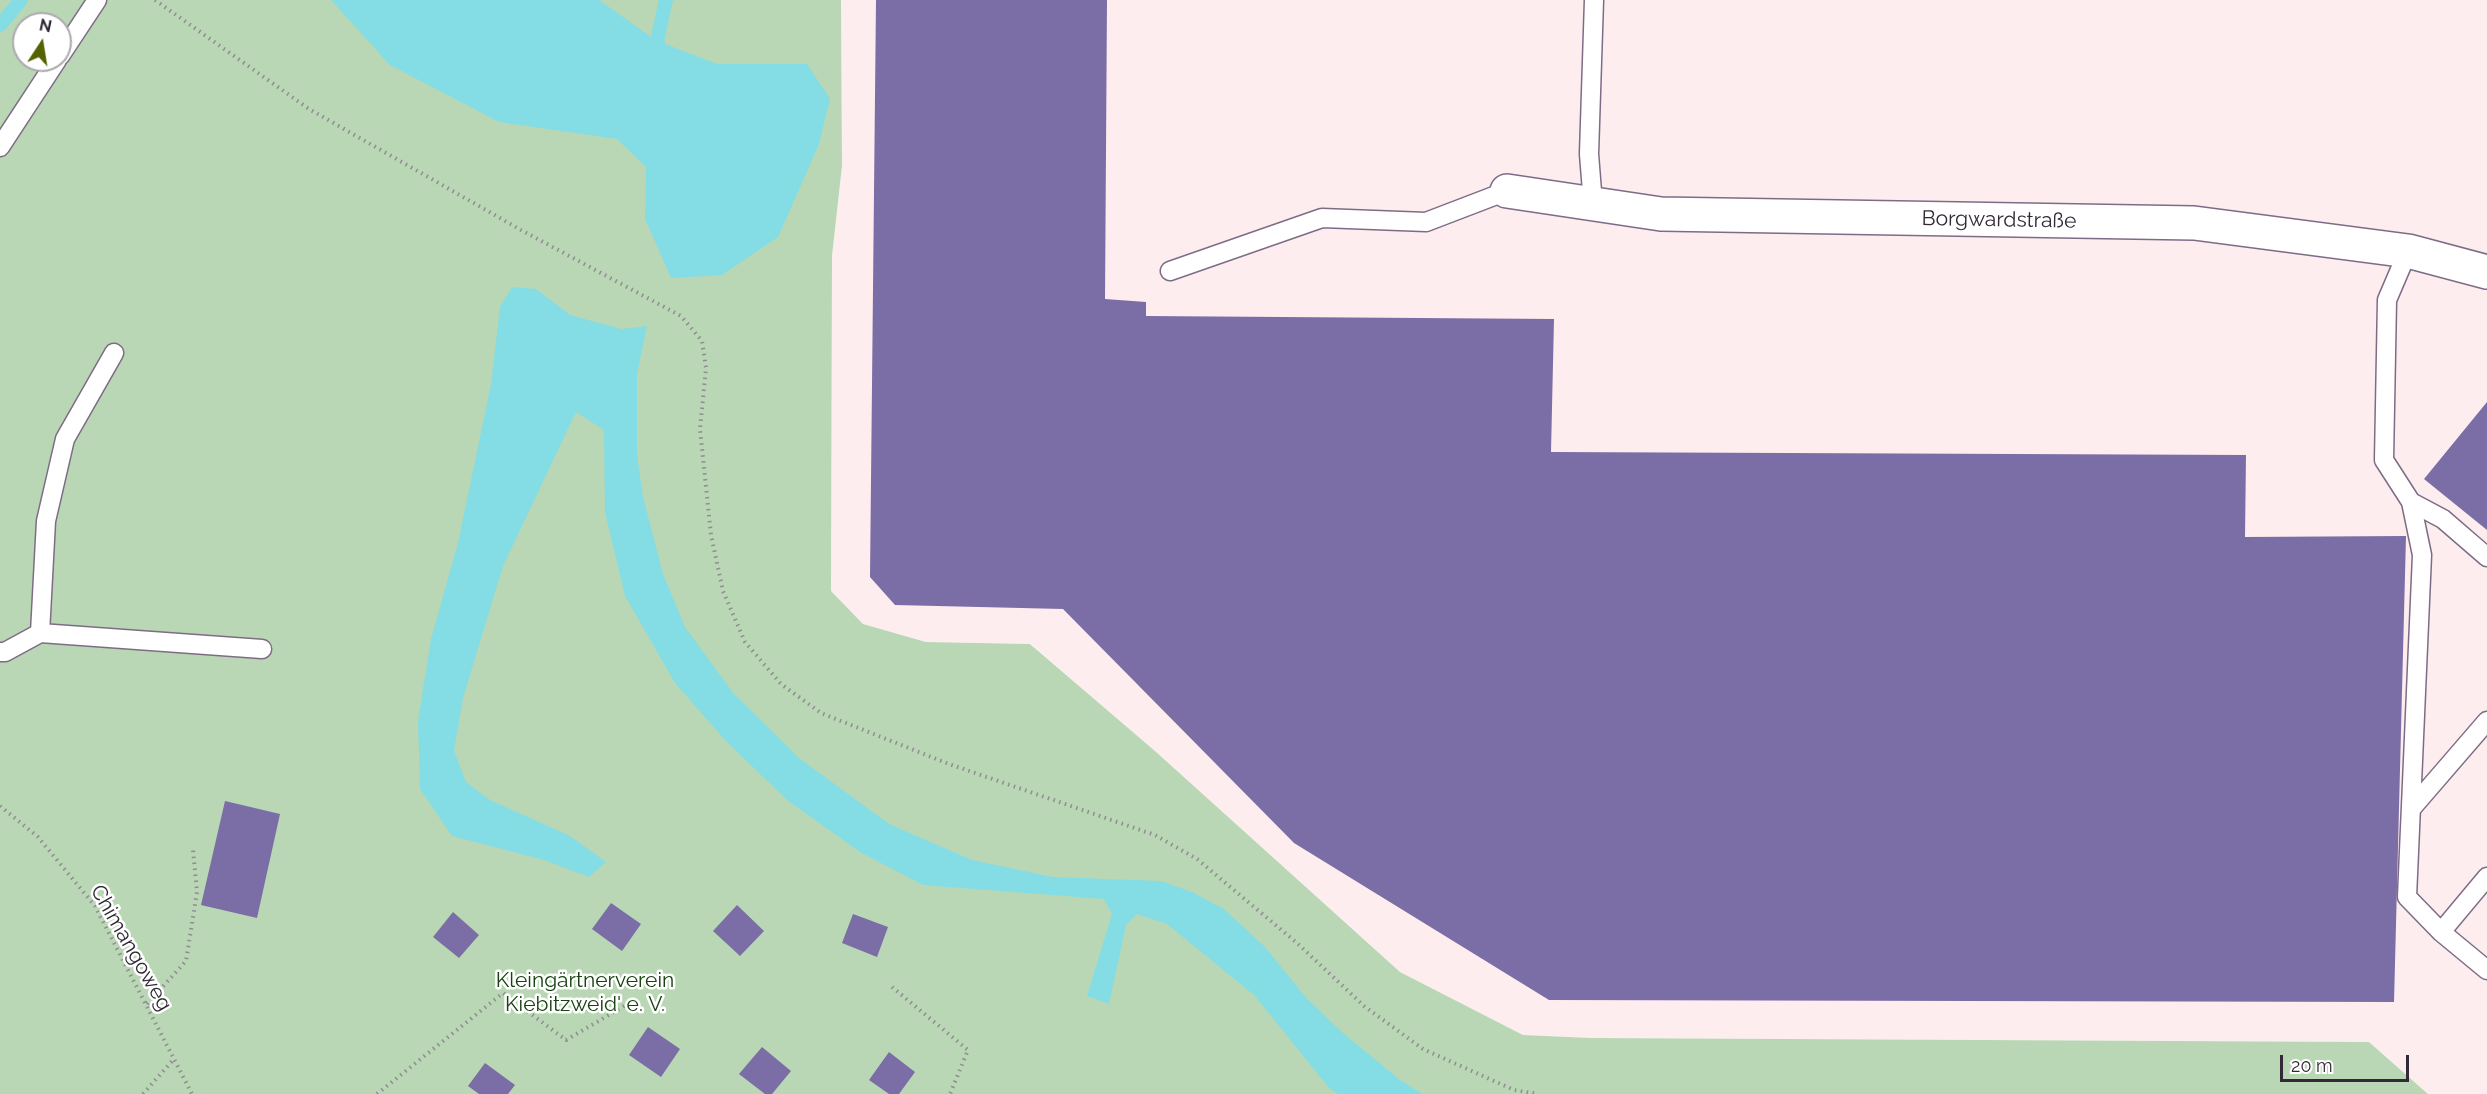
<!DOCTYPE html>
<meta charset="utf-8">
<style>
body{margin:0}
#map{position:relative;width:2487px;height:1094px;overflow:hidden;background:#fcfcfc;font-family:Raleway,sans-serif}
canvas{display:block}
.north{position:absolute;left:12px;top:12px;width:60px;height:60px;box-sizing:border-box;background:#fff;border:2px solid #ada9ae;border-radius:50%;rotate:12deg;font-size:16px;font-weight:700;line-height:24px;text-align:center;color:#312935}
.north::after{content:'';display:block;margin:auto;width:21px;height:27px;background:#566100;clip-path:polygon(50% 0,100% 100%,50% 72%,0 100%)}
.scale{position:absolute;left:2280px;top:1055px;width:129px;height:27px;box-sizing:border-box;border:3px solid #312935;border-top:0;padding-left:8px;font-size:18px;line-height:21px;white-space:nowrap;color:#312935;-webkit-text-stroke:4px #fff;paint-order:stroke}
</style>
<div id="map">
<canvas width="2487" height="1094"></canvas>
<div class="north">N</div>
<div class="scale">20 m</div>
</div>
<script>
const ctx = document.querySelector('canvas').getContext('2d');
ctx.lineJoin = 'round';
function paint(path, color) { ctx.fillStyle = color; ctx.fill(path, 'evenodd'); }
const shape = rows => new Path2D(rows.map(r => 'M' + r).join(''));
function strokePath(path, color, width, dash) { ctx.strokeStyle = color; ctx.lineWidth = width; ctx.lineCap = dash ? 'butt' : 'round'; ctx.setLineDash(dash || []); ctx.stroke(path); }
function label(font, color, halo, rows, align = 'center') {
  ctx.font = font + ' Raleway,sans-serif'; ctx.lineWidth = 5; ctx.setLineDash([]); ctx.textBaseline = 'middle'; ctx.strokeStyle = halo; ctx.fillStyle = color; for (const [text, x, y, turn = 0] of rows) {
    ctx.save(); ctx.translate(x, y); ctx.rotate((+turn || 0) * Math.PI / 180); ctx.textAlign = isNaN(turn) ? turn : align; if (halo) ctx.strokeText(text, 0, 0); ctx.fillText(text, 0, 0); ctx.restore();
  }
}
const commercial = shape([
 [841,0,2487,0,2487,1094,2428,1094,2369,1042,1591,1038,1523,1035,1400,972,1155,751,1031,644,926,642,863,624,831,591,832,256,842,166]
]);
const green = shape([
 [0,0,841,0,842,166,832,256,831,591,863,624,926,642,1030,644,1155,751,1400,972,1523,1035,1591,1038,2369,1042,2428,1094,0,1094],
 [24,24,60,24,60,60,24,60]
]);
const water = shape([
 [331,0,599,0,657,41,717,64,807,64,830,99,819,144,778,237,722,275,671,278,645,219,646,167,617,139,499,122,390,65],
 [512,287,536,289,570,315,621,329,647,326,637,374,637,454,643,497,663,574,685,627,734,694,799,758,889,824,972,860,1053,877,1161,881,1192,892,1224,909,1265,947,1307,999,1344,1034,1400,1080,1423,1094,1338,1094,1330,1089,1254,995,1167,924,1137,914,1126,925,1109,1004,1087,996,1112,914,1104,899,923,885,860,852,787,800,726,741,675,683,625,596,605,512,604,430,576,412,503,566,463,698,454,751,466,782,490,800,570,836,606,862,589,877,544,860,452,836,420,789,418,721,431,639,458,543,491,384,500,307]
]);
const stream = shape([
 [0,25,21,0],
 [663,56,657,41,666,0]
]);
const building = shape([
 [876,0,1107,0,1105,299,1146,302,1146,316,1554,319,1551,452,2246,455,2245,537,2406,536,2394,1002,1549,1000,1294,843,1063,609,895,605,870,577],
 [2487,402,2487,530,2424,479],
 [225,801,280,814,257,918,201,905],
 [611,903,641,924,622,951,592,929],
 [737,905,764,931,740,956,713,931],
 [453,912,479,935,459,958,433,937],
 [853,914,888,927,877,957,842,943],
 [648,1027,680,1049,661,1077,629,1055],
 [762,1047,791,1071,772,1094,765,1094,739,1074],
 [889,1052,915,1072,899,1094,889,1094,869,1080],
 [485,1063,515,1085,508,1094,479,1094,468,1086]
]);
const path = shape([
 [155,0,309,109,521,230,681,316,702,341,706,368,700,429,711,535,723,591,745,642,781,684,821,713,949,764,1155,835,1197,859,1297,943,1364,1006,1423,1049,1514,1090,1538,1094],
 [0,806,38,837,95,906,192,1094],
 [892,987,968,1050,950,1094],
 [147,1004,186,961,197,892,193,850],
 [143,1094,174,1059],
 [377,1094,503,993,566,1040,638,998]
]);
const lane = shape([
 [60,56,97,0],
 [0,147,57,60],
 [1593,204,1589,154,1594,0],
 [2408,251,2387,300,2384,460,2411,502,2422,555,2407,897,2441,932,2487,970],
 [1170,271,1322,218,1426,222,1507,191],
 [2411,502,2443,519,2487,557],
 [40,633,262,649],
 [0,652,5,652,40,633,46,521,65,439,114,353],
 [2411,809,2487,721],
 [2441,932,2487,877]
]);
const street = shape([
 [1507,191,1661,214,2194,223,2408,251,2487,272]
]);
const streetNames = [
 ["Borgwardstraße",1999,220,1],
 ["Chimangoweg",131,948,60]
];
const parkNames = [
 ["Kleingärtnerverein",585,981],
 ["Kiebitzweid' e. V.",585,1005]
];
paint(commercial, '#fdedef');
paint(green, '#b9d7b4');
paint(water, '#84dde4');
strokePath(stream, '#84dde4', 14);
paint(building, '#7b6da5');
strokePath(lane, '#7e6c86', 21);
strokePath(street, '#7e6c86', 36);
strokePath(path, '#908c92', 4, [1.5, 4.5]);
strokePath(lane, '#fff', 18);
strokePath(street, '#fff', 33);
label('21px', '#312935', '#fff', streetNames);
label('21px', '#174310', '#fff', parkNames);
</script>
